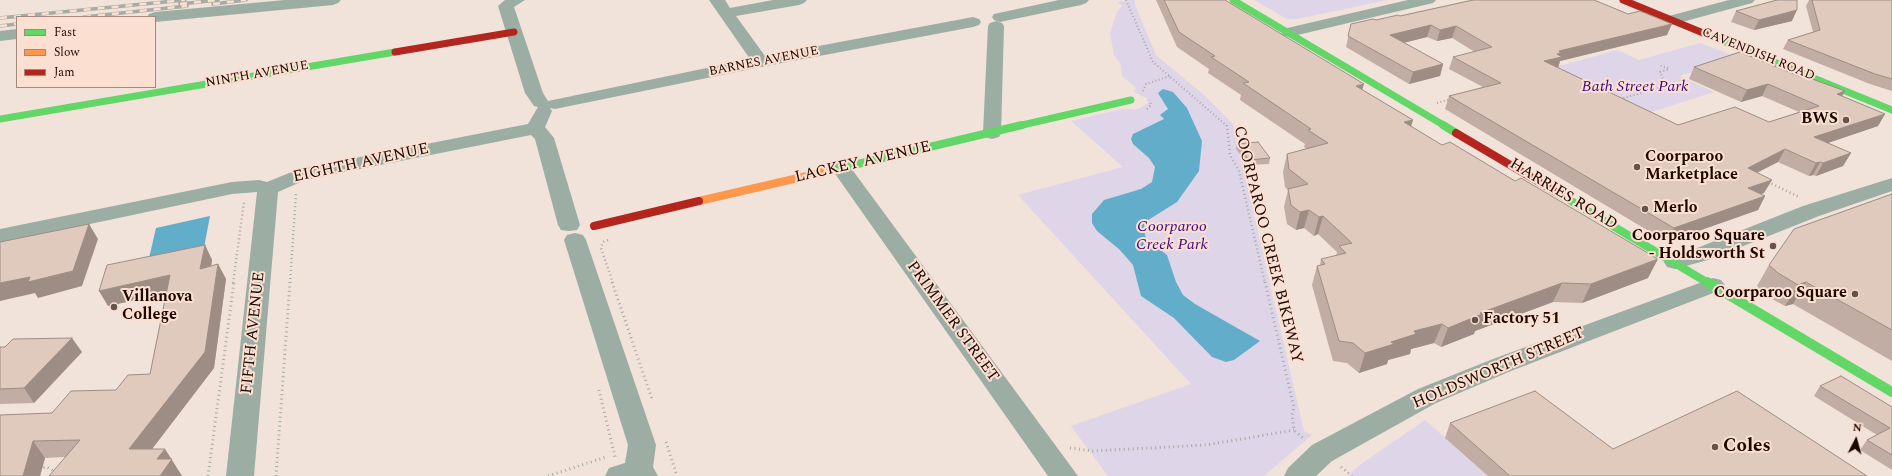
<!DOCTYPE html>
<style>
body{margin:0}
#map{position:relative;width:1892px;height:476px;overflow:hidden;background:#f1e2da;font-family:Spectral,serif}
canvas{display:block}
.legend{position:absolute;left:16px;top:16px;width:140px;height:72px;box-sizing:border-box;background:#fbdfd0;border:1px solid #a2887d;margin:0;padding:5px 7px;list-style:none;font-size:12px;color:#1c0600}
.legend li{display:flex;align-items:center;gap:8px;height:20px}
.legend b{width:20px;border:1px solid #a2887d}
.north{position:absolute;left:1836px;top:420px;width:40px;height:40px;-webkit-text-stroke:3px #fbdfd0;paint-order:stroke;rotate:6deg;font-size:11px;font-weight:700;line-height:16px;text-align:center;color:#1c0600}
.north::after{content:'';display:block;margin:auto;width:14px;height:18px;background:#1c0600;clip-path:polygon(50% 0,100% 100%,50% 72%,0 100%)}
</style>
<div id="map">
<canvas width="1892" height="476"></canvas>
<ul class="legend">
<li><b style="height:5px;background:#63d668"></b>Fast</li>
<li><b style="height:5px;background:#ff974d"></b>Slow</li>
<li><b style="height:5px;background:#b3261e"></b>Jam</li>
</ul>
<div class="north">N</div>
</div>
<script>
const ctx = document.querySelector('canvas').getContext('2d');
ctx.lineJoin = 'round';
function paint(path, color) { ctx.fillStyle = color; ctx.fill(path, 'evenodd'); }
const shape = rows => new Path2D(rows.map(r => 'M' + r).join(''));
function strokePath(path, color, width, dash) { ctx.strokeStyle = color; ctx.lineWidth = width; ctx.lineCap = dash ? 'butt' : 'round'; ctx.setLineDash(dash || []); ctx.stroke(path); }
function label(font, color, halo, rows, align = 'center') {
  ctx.font = font + ' Spectral,serif'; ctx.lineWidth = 4; ctx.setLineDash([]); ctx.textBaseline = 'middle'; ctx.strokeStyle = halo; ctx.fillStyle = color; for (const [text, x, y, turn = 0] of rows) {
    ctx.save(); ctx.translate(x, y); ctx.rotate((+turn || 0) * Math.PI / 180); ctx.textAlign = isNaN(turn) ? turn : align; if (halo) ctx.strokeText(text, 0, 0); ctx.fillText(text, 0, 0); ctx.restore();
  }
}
const green = shape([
 [1129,0,1135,0,1135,5,1156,55,1205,96,1233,124,1304,431,1312,435,1264,476,1108,476,1071,426,1191,384,1018,195,1123,167,1071,121,1122,109,1138,109,1147,104,1148,101,1146,98,1134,92,1136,88,1122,76,1121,65,1114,55,1110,33,1117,12,1122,6,1117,2],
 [1254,0,1387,0,1297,19,1287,19],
 [1700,43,1740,58,1679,76,1714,92,1633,118,1538,72,1617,50,1639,60],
 [1425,420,1488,476,1348,476,1361,464]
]);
const water = shape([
 [1163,89,1173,92,1187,108,1202,141,1199,171,1177,202,1145,222,1144,230,1146,239,1167,255,1176,282,1183,295,1195,304,1260,341,1234,360,1226,362,1212,357,1174,318,1141,296,1133,265,1120,250,1097,231,1092,223,1092,214,1104,200,1141,189,1152,182,1155,167,1149,158,1133,144,1131,139,1133,134,1164,119,1160,115,1168,109,1158,93],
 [210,216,203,253,147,267,156,228]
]);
const pathFar2 = shape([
 [1126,0,1153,62,1227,126],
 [1143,91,1146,84,1170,76],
 [1620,99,1666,86,1660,72,1669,69,1659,65],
 [1437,103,1450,99],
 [1147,109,1151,105,1150,100]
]);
const pathFar1 = shape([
 [1227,125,1230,155,1239,171,1265,283],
 [1768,182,1799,197],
 [608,240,603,242,601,248,613,283],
 [233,283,244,202],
 [290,283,296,194]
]);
const path = shape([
 [612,282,652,399],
 [1265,282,1294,408,1292,415,1294,430,1305,440],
 [599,390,615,457],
 [666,442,677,476],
 [1070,448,1093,451,1206,445,1294,430],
 [1341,467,1352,476],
 [39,468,47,467,57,473,55,476],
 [208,476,234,282],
 [276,476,290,282],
 [548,476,606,457]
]);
const street = shape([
 [285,0,341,0,338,3,333,5,155,22,155,17,147,17,149,14,155,12,285,0],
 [505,0,525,0,514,7,543,93,548,101,750,59,709,0,725,0,730,8,773,0,807,0,804,3,799,5,736,16,765,56,973,17,979,19,981,22,979,25,973,27,761,67,555,109,550,108,552,111,545,127,554,138,580,225,577,230,569,231,561,230,558,225,535,139,531,135,305,180,278,192,254,476,226,476,257,192,232,194,0,243,0,229,232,182,259,180,267,182,299,169,528,124,538,107,534,106,525,93,498,6,505,0],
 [1059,0,1089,0,1086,3,1081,5,1000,22,994,20,992,17,994,14,1059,0],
 [1408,0,1436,0,1433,3,1289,37,1283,35,1281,32,1283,29,1408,0],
 [1729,0,1755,0,1752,3,1671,25,1665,23,1663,20,1665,17,1729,0],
 [996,21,1002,23,1004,26,1001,133,999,137,992,139,985,137,983,133,988,26,990,23,996,21],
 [17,29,17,39,0,41,0,31,17,29],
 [841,162,848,164,1078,476,1048,476,831,168,834,164,841,162],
 [1892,178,1892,191,1819,216,1708,260,1675,269,1667,267,1664,262,1667,257,1692,250,1803,206,1892,178],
 [575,233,583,235,586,240,656,445,653,467,658,476,605,476,609,468,625,463,628,445,564,240,567,235,575,233],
 [1713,278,1721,280,1725,285,1721,290,1511,371,1436,403,1332,461,1316,476,1284,476,1288,468,1312,445,1418,389,1493,359,1713,278]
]);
const fastFar2 = shape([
 [1233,0,1445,126],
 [1708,35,1892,110],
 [0,119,395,52],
 [1018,126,1131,100]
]);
const fastFar1 = shape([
 [1443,125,1456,133],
 [824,172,1022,125],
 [1556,192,1708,283]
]);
const fast = shape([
 [1707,282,1892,392]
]);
const slow = shape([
 [699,201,824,172]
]);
const jamFar1 = shape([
 [1623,0,1708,35],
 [395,52,514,32]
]);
const jam = shape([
 [1456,133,1556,192],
 [594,226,699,201]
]);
const rail = shape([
 [180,4,218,0],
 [213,4,246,0],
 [84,17,187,6],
 [0,18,185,0],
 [0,26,17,24]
]);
const wall = shape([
 [1156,0,1225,0,1362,90,1411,127,1648,278,1582,303,1553,302,1475,331,1474,334,1441,347,1434,343,1411,349,1410,354,1388,360,1387,364,1359,373,1347,363,1333,361,1312,285,1317,266,1320,265,1321,259,1336,256,1337,252,1318,234,1314,236,1304,228,1296,230,1287,224,1284,207,1288,190,1285,187,1283,172,1287,154,1307,149,1304,147,1305,144,1240,100,1241,95,1208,73,1209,69,1177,47],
 [1472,0,1594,0,1667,35,1560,61,1558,68,1678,125,1769,122,1799,112,1762,96,1741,102,1689,79,1694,67,1842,96,1885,114,1878,126,1828,143,1851,153,1843,166,1816,176,1813,175,1809,176,1778,162,1757,172,1764,193,1760,194,1765,196,1758,210,1667,242,1445,109,1449,96,1483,87,1449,69,1453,57,1475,52,1452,38,1437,41,1427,37,1403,43,1443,64,1440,76,1409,84,1346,47,1351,24,1400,16],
 [1809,0,1892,0,1892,91,1870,84,1783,49,1788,40,1813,32,1806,6],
 [1736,11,1792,21,1754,30,1731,22],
 [1237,144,1270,158,1269,164,1248,165,1236,149],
 [1892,194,1892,361,1793,304,1785,306,1765,295,1757,286,1769,265],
 [205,245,212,260,211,266,218,264,226,279,214,368,152,449,165,449,182,476,65,457,45,458,40,476,0,476,52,413,116,390,150,374,166,293,108,306],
 [0,347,82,352,34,403,0,404],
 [1820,386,1892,407,1892,470,1860,450,1867,440,1877,435,1814,396],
 [1450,423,1613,449,1867,476,1488,476,1445,438]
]);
const shadedWall = shape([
 [1797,10,1792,21,1754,30,1759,20],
 [1672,24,1667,35,1560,61,1558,68,1544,61,1559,51],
 [1431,25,1427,37,1387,47,1390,35],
 [1456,26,1452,38,1437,41,1440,30],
 [1443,64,1440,76,1409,84,1413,72],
 [1364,84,1359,100,1356,86],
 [1768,84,1762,96,1741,102,1747,90],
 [1845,91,1838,104,1837,94],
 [1885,114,1878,126,1807,150,1814,137],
 [1413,120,1408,137,1404,122],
 [1785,149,1778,162,1741,181,1748,168],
 [1851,153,1843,166,1816,176,1823,163],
 [1820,162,1813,175,1809,176,1816,163],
 [1772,180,1764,193,1741,201,1748,188],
 [1765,196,1758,210,1667,242,1674,228],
 [1309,210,1304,228,1296,230,1300,212],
 [1323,216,1318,234,1314,236,1319,217],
 [89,224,98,239,82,286,38,298,35,293,0,301,0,283],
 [205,245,212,260,208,284,200,269],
 [1658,259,1648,278,1582,303,1591,284],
 [218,264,226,279,214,368,139,466,129,449],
 [170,275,178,291,108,306,99,291],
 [1806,282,1793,304,1785,306,1798,285],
 [1562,283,1553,302,1475,331,1474,334,1441,347,1448,328,1480,313],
 [1442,324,1434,343,1411,349,1410,354,1388,360,1387,364,1359,373,1365,353,1391,342,1414,331],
 [72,338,82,352,34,403,24,388],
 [33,441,45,458,40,476,23,476],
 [165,449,182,476,160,476,157,459]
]);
const building = shape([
 [1164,0,1225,0,1364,84,1356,86,1413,120,1404,122,1442,145,1450,142,1515,181,1521,178,1658,259,1591,284,1562,283,1480,313,1482,314,1448,328,1442,324,1414,331,1416,334,1391,342,1394,344,1365,353,1353,343,1339,341,1317,266,1325,264,1321,259,1346,253,1339,246,1352,243,1323,216,1319,217,1309,210,1300,212,1291,205,1288,189,1308,184,1289,169,1287,154,1328,143,1308,130,1311,129,1243,83,1249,82,1211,57,1215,56,1179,32,1164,0],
 [1473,0,1594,0,1628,14,1640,11,1672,24,1559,51,1562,52,1557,54,1562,57,1544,61,1678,125,1735,107,1769,122,1819,106,1768,84,1747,90,1694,67,1740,52,1801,77,1804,76,1845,91,1837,94,1885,114,1814,137,1851,153,1823,163,1820,162,1816,163,1785,149,1748,168,1772,180,1748,188,1765,196,1674,228,1449,96,1501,83,1453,57,1492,47,1456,26,1440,30,1431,25,1390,35,1443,64,1413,72,1348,36,1351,24,1373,19,1376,20,1398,15,1400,16,1473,0],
 [1777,0,1797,0,1797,10,1759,20,1736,11,1777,0],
 [1812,0,1892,0,1892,79,1875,74,1788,40,1820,30,1812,0],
 [1258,142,1270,158,1249,160,1237,144,1258,142],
 [1892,194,1892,330,1806,282,1798,285,1778,273,1769,265,1794,229,1892,194],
 [89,224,73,271,28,282,30,277,0,283,0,242,89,224],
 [205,245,200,269,218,264,205,352,129,449,165,449,157,459,172,459,160,476,49,476,80,440,33,441,23,476,0,476,0,415,52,413,71,391,116,390,128,375,150,374,170,275,99,291,107,265,205,245],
 [72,338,24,388,0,389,0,347,5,347,13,339,72,338],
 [1841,376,1892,407,1892,455,1867,440,1890,428,1820,386,1841,376],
 [1535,391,1613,449,1737,391,1867,476,1510,476,1450,423,1535,391]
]);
const markers = [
 [1846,120,4,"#67534c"],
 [1637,167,4,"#67534c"],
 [1645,209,4,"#67534c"],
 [1773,246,4,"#67534c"],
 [1855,294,4,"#67534c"],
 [114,307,4,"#67534c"],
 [1475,320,4,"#67534c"],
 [1715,447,4,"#67534c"]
];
const farStreetnames = [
 ["CAVENDISH ROAD",1758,55,22],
 ["BARNES AVENUE",764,62,-11],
 ["NINTH AVENUE",257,75,-10]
];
const parkNames = [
 ["Bath Street Park",1635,88],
 ["Coorparoo",1172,228],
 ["Creek Park",1172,246]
];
const poiNames = [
 ["BWS",1838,120,"right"],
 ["Coorparoo",1645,158],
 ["Marketplace",1645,176],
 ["Merlo",1653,209],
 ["Coorparoo Square",1765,237,"right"],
 ["- Holdsworth St",1765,255,"right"],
 ["Coorparoo Square",1847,294,"right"],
 ["Villanova",122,298],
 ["College",122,316],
 ["Factory 51",1483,320]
];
const streetNames = [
 ["LACKEY AVENUE",863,163,-13],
 ["EIGHTH AVENUE",361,164,-12],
 ["HARRIES ROAD",1563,195,31],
 ["COORPAROO CREEK BIKEWAY",1267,245,76],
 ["PRIMMER STREET",952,322,54],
 ["FIFTH AVENUE",254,333,-84],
 ["HOLDSWORTH STREET",1499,369,-23]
];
const nearPoinames = [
 ["Coles",1723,447]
];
paint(green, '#dfd5e9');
paint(water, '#62aeca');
strokePath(pathFar2, '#a4aaa3', 2, [1, 2.5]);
strokePath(pathFar1, '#a4aaa3', 2.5, [1, 3]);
strokePath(path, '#a4aaa3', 3, [1, 3.5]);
paint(street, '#9cada4');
strokePath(fastFar2, '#63d668', 7);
strokePath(fastFar1, '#63d668', 8);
strokePath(fast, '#63d668', 10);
strokePath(slow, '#ff974d', 8);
strokePath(jamFar1, '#b3261e', 7);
strokePath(jam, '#b3261e', 8);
strokePath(rail, '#a6aba3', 3.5);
strokePath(rail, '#fbdfd0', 2.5, [7]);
paint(wall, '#c1ada3');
paint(shadedWall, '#9d8d84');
paint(building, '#e0c9bd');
strokePath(building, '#9d8d84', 1);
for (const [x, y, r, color] of markers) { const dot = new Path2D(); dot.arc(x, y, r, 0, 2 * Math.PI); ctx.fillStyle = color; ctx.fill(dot); strokePath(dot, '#fbdfd0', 1.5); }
label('13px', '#1c0600', '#fbdfd0', farStreetnames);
label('italic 16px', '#3b0985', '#fbdfd0', parkNames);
label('bold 16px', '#1c0600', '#fbdfd0', poiNames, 'left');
label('16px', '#1c0600', '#fbdfd0', streetNames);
label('bold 19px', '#1c0600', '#fbdfd0', nearPoinames, 'left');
</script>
